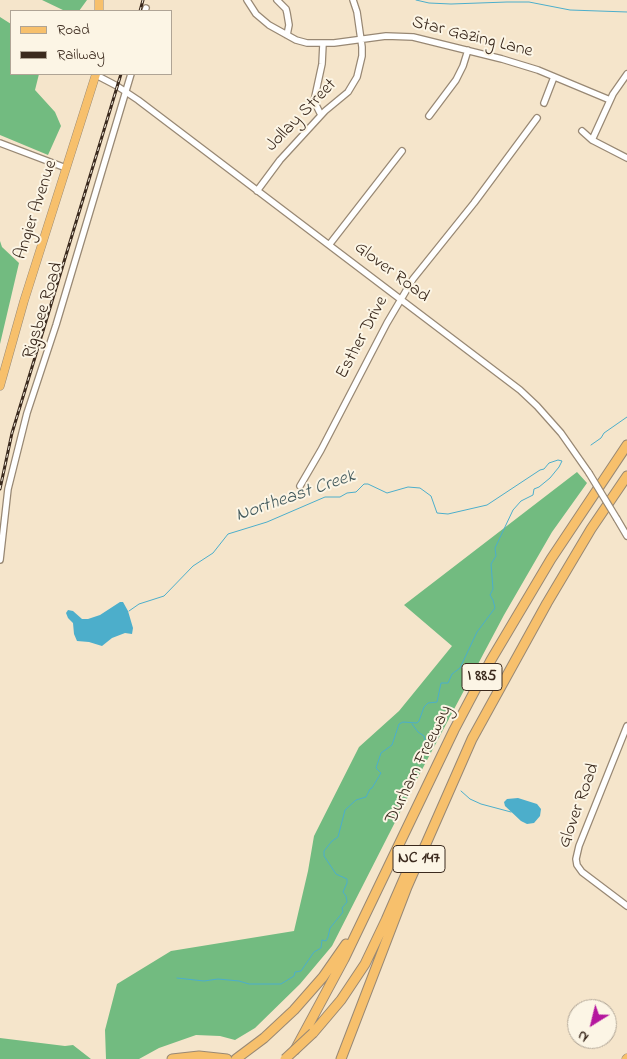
<!DOCTYPE html>
<style>
body{margin:0}
#map{position:relative;width:627px;height:1059px;overflow:hidden;background:#f5e5cb;font-family:"Indie Flower",sans-serif}
canvas{display:block}
.legend{position:absolute;left:10px;top:10px;width:162px;height:65px;box-sizing:border-box;background:#fcf5e5;border:1px solid #afa495;margin:0;padding:6px 9px;list-style:none;font-size:15px;color:#3b2a1e}
.legend li{display:flex;align-items:center;gap:10px;height:25px}
.legend b{width:25px;border:1px solid #afa495}
.north{position:absolute;left:567px;top:999px;width:50px;height:50px;box-sizing:border-box;background:#fcf5e5;border:1px solid #afa495;border-radius:50%;rotate:216deg;font-size:14px;font-weight:700;line-height:20px;text-align:center;color:#3b2a1e}
.north::after{content:'';display:block;margin:auto;width:18px;height:22px;background:#b5179e;clip-path:polygon(50% 0,100% 100%,50% 72%,0 100%)}
</style>
<div id="map">
<canvas width="627" height="1059"></canvas>
<ul class="legend">
<li><b style="height:6px;background:#f7c06c"></b>Road</li>
<li><b style="height:6px;background:#3b2a1e"></b>Railway</li>
</ul>
<div class="north">N</div>
</div>
<script>
const ctx = document.querySelector('canvas').getContext('2d');
ctx.lineJoin = 'round';
function paint(path, color) { ctx.fillStyle = color; ctx.fill(path, 'evenodd'); }
const shape = rows => new Path2D(rows.map(r => 'M' + r).join(''));
function strokePath(path, color, width, dash) { ctx.strokeStyle = color; ctx.lineWidth = width; ctx.lineCap = dash ? 'butt' : 'round'; ctx.setLineDash(dash || []); ctx.stroke(path); }
function label(font, color, halo, rows, align = 'center') {
  ctx.font = font + ' "Indie Flower",sans-serif'; ctx.lineWidth = 4; ctx.setLineDash([]); ctx.textBaseline = 'middle'; ctx.strokeStyle = halo; ctx.fillStyle = color; for (const [text, x, y, turn = 0] of rows) {
    ctx.save(); ctx.translate(x, y); ctx.rotate((+turn || 0) * Math.PI / 180); ctx.textAlign = isNaN(turn) ? turn : align; if (halo) ctx.strokeText(text, 0, 0); ctx.fillText(text, 0, 0); ctx.restore();
  }
}
const forest = shape([
 [42,0,87,0,79,11,65,11],
 [0,17,11,24,11,74,39,74,35,90,55,112,61,126,48,155,0,135],
 [0,241,2,247,19,263,0,344],
 [577,472,587,483,552,532,504,615,417,779,332,946,300,984,255,1028,235,1040,220,1036,196,1035,159,1048,139,1059,106,1059,105,1030,117,984,171,951,294,931,308,871,314,836,359,747,399,711,452,646,404,605],
 [0,1038,65,1046,73,1045,91,1059,0,1059]
]);
const water = shape([
 [120,602,123,602,128,611,133,628,132,634,125,633,112,638,102,646,89,642,77,641,74,634,73,623,68,618,66,613,68,610,73,611,82,619,88,619,100,615],
 [518,798,537,804,541,809,540,816,534,823,527,824,521,821,505,806,504,802,507,799]
]);
const stream = shape([
 [416,0,429,3,451,4,507,2,529,2,570,10,627,12],
 [591,445,601,438,604,433,627,417],
 [129,611,139,604,164,596,193,566,213,553,228,534,267,522,325,497,340,497,347,493,356,492,364,484,368,484,387,493,408,487,420,488,431,496,437,513,448,514,487,505,540,470,544,469,549,463,558,460,562,461,559,467,550,478,539,487,534,489,533,495,521,501,513,510,495,548,496,556,491,564,493,589,490,595,493,600,495,608,477,632,460,668,452,674,448,683,441,683,437,702,428,703,424,707,419,721,417,723,403,722,399,724,392,745,381,753,376,768,381,773,372,788,370,789,366,797,356,800,345,810,338,837,332,841,324,851,324,856,336,874,347,879,347,883,343,892,346,896,347,902,342,908,343,912,330,928,328,937,326,941,322,940,321,948,314,952,301,971,295,972,294,976,281,984,249,984,239,981,218,979,204,981,177,978],
 [412,724,418,732,424,736,426,745],
 [461,791,470,799,481,804,511,812]
]);
const minor = shape([
 [247,0,256,14,269,25,296,40,307,43,334,43,386,36,413,37,502,59,538,70,610,100],
 [277,0,286,9,287,13,289,25,287,35],
 [145,11,146,8],
 [96,75,117,86,138,100,520,390,537,406,561,433,589,473],
 [544,103,554,77],
 [321,115,314,101,322,64,323,44],
 [429,116,456,80,463,66,468,50],
 [582,131,592,140,627,158],
 [592,140,613,94,627,74],
 [0,143,66,168],
 [257,191,280,160,325,111,348,92,357,77,362,56,362,47,357,12,353,0],
 [329,245,402,151],
 [300,486,321,450,387,323,413,279,474,203,537,118],
 [617,519,627,536],
 [0,560,8,489,27,413,56,325,131,74],
 [627,726,579,846,576,859,577,865,582,872,627,906]
]);
const major = shape([
 [99,0,99,11],
 [0,386,24,301,96,74],
 [626,1059,627,1058]
]);
const highway = shape([
 [313,1033,341,1000,365,964,386,920,413,858],
 [295,1050,344,959,454,730,491,660,551,559,627,445],
 [172,1059,199,1056,227,1059],
 [236,1059,264,1038,294,1010,323,977,346,944],
 [341,1059,407,887,472,739,547,603,591,529,627,476]
]);
const rail = shape([
 [140,11,143,0],
 [0,489,12,433,121,74]
]);
const minorBridge = shape([
 [589,473,617,519]
]);
const highwayBridge = shape([
 [285,1059,313,1033]
]);
const shields = [
 [482,677,40],
 [419,859,52]
];
const shieldNames = [
 ["I 885",482,677],
 ["NC 147",419,859]
];
const streetNames = [
 ["Star Gazing Lane",472,38,14],
 ["Jollay Street",302,116,-46],
 ["Angier Avenue",37,210,-72],
 ["Glover Road",391,273,37],
 ["Rigsbee Road",44,311,-73],
 ["Esther Drive",363,338,-62],
 ["Durham Freeway",420,765,-64],
 ["Glover Road",580,806,-70]
];
const waterNames = [
 ["Northeast Creek",296,497,-19]
];
paint(forest, '#72bb80');
paint(water, '#4caecb');
strokePath(stream, '#4caecb', 1);
strokePath(minor, '#988874', 8);
strokePath(major, '#988874', 9);
strokePath(highway, '#988874', 11);
strokePath(minor, '#fff', 5.5);
strokePath(major, '#f7c06c', 8);
strokePath(highway, '#f7c06c', 9);
strokePath(rail, '#3b2a1e', 3);
strokePath(rail, '#fcf5e5', 1, [4]);
strokePath(minorBridge, '#988874', 8, []);
strokePath(highwayBridge, '#988874', 11, []);
strokePath(minorBridge, '#fff', 5.5);
strokePath(highwayBridge, '#f7c06c', 9);
for (const [x, y, w] of shields) { const box = new Path2D(); box.roundRect(x - w / 2, y - 13.5, w, 27, 4); ctx.fillStyle = '#fcf5e5'; ctx.fill(box); strokePath(box, '#3b2a1e', 1); }
label('bold 16px', '#3b2a1e', null, shieldNames);
label('18px', '#3b2a1e', '#fcf5e5', streetNames);
label('italic 19px', '#41585b', '#fcf5e5', waterNames);
</script>
